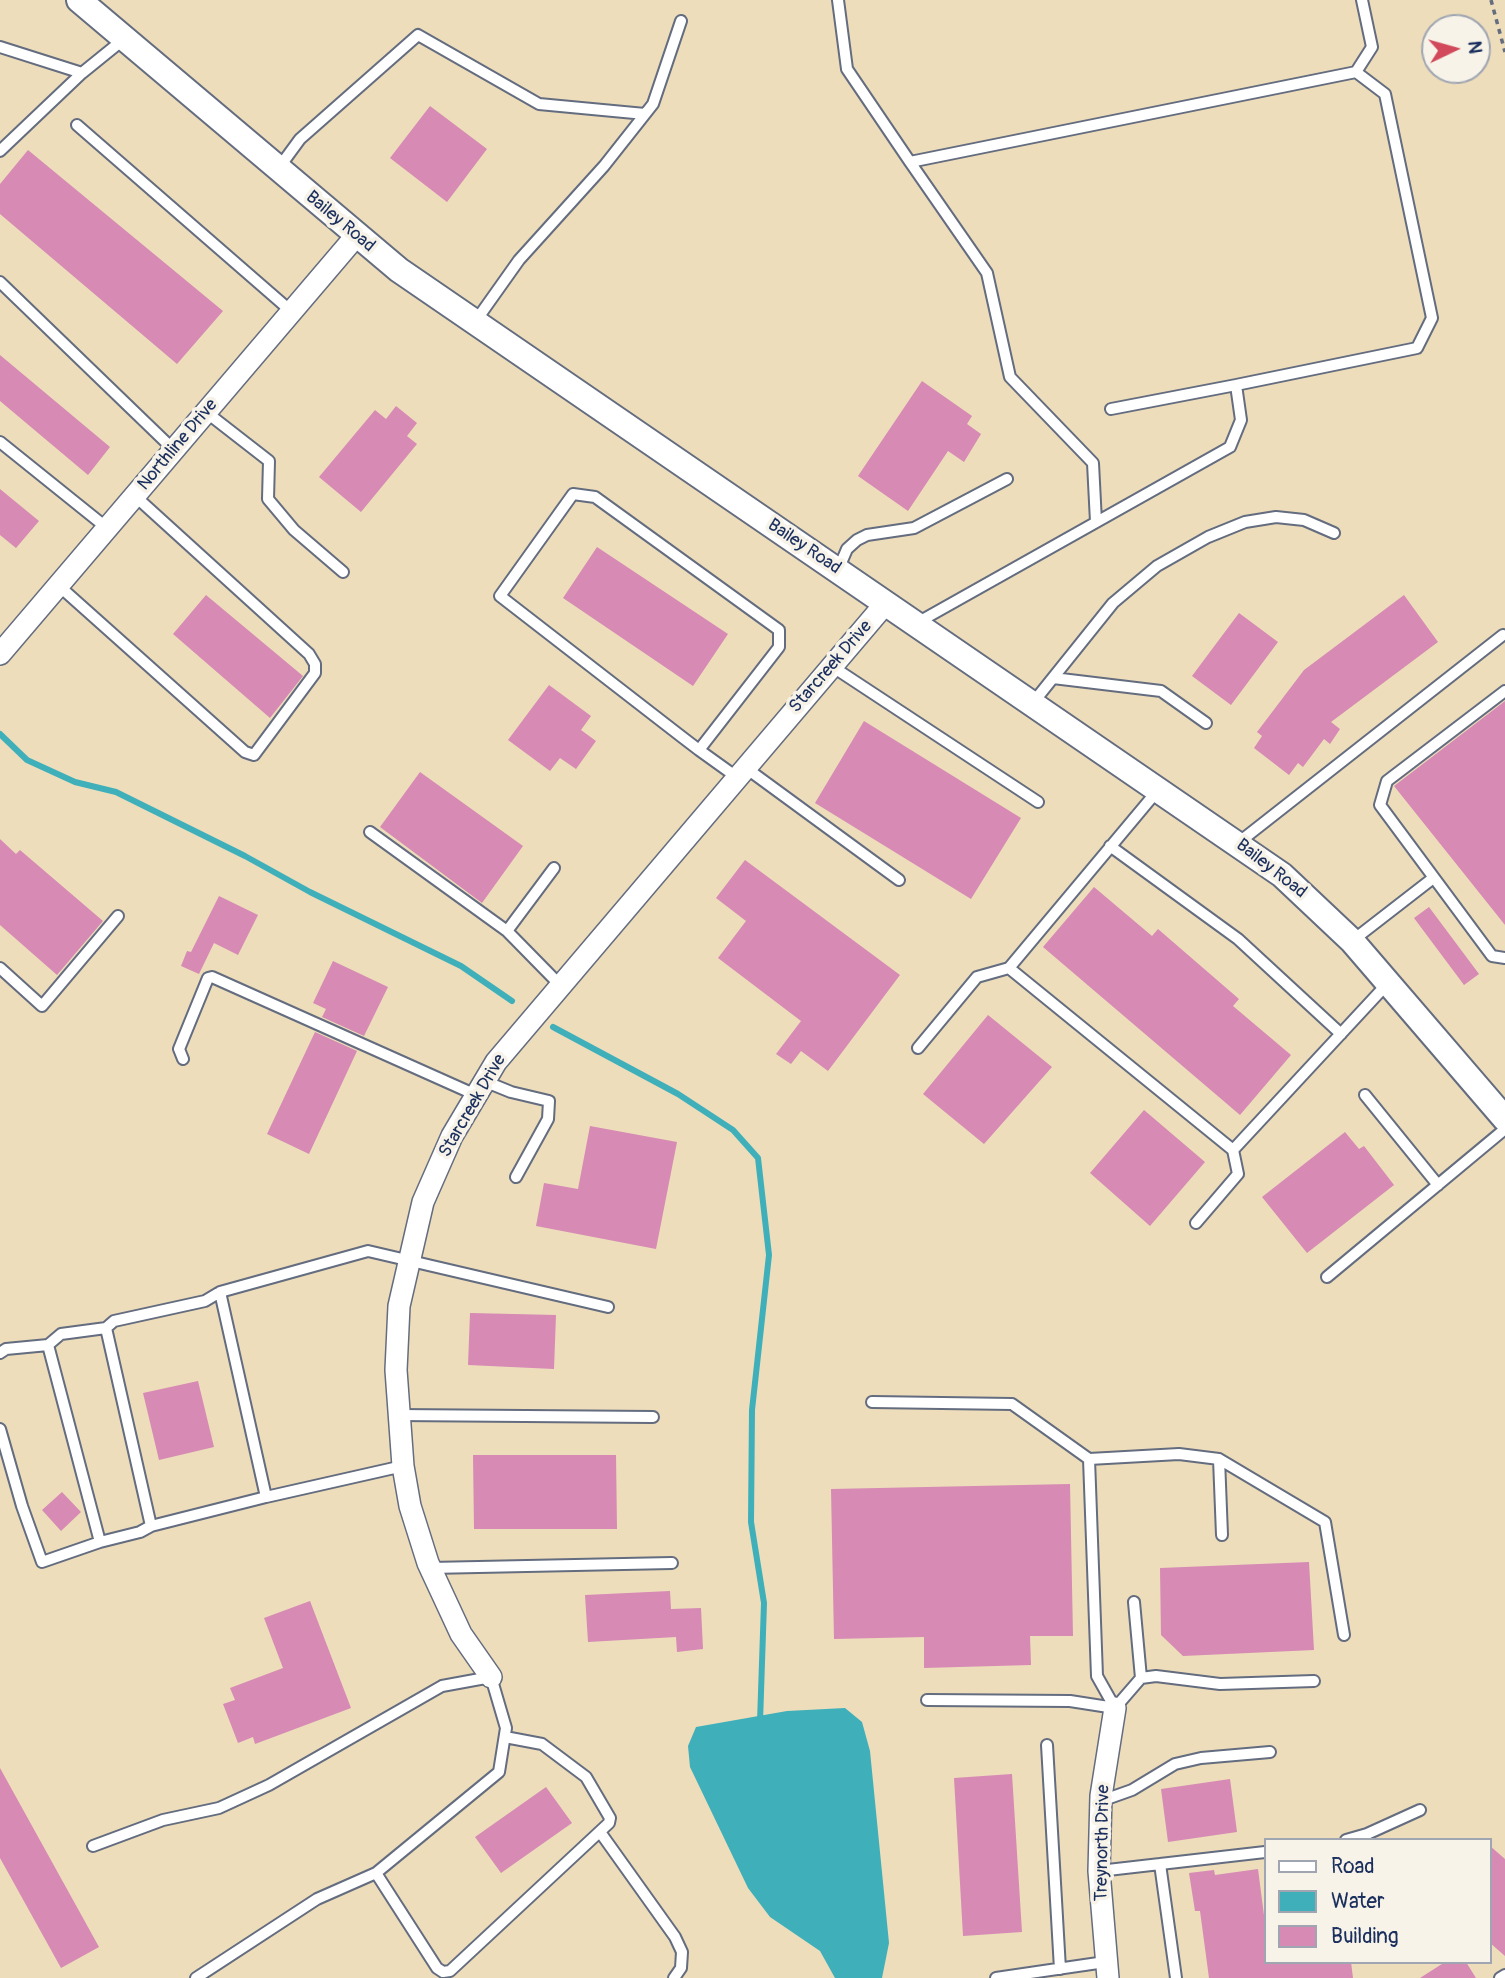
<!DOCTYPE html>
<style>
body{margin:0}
#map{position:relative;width:1505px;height:1978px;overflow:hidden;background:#edddbb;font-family:Pangolin,sans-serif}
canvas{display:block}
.legend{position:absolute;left:1264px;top:1838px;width:228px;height:126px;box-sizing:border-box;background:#f7f3e8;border:2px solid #9fa5b1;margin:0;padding:9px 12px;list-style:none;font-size:21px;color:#1b2f5e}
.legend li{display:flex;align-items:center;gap:14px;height:35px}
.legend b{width:35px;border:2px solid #9fa5b1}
.north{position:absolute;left:1421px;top:14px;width:70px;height:70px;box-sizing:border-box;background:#f7f3e8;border:2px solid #9fa5b1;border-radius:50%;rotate:85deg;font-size:19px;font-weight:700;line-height:28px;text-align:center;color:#1b2f5e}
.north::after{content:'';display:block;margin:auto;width:24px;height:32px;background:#d1495b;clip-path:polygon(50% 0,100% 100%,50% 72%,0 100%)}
</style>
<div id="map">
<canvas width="1505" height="1978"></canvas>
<ul class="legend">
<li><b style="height:9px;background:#fff"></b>Road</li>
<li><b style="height:19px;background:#3fafba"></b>Water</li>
<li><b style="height:19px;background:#d68ab4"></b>Building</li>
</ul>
<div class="north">N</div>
</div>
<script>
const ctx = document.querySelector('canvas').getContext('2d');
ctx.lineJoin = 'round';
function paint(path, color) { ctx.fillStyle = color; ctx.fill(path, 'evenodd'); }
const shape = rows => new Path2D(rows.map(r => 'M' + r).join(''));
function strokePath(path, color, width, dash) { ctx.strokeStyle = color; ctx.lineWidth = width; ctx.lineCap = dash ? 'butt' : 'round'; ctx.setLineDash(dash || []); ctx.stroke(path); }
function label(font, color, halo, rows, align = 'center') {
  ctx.font = font + ' Pangolin,sans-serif'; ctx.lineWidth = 7; ctx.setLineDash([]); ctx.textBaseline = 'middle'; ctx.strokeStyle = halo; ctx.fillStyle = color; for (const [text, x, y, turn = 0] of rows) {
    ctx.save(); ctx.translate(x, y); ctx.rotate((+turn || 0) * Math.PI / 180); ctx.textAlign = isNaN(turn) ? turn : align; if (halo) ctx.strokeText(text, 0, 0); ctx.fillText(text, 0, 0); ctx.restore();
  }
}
const water = shape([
 [845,1708,862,1722,870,1751,889,1943,882,1978,835,1978,820,1951,770,1917,748,1888,690,1767,688,1746,696,1727,787,1711]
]);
const stream = shape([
 [0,734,27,760,75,782,116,792,245,856,310,892,461,966,512,1001],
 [553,1027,678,1094,733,1130,758,1158,769,1255,752,1410,751,1522,764,1603,760,1722]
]);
const building = shape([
 [430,106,487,149,447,202,390,158],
 [28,150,223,311,177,364,0,214,0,184],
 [0,355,110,447,88,475,0,401],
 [922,381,972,416,967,424,981,434,964,462,948,451,908,511,858,476],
 [396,406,417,423,407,436,417,444,361,512,319,477,375,410,386,419],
 [0,489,39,521,16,548,0,535],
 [597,547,728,634,693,686,563,598],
 [206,595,303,676,270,718,173,634],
 [1404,595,1438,642,1331,722,1340,729,1330,744,1324,739,1303,767,1298,763,1289,775,1254,748,1262,736,1257,732,1304,670],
 [1239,613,1278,642,1231,705,1192,676],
 [549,685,591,716,581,730,596,741,576,769,560,758,550,771,508,740],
 [1505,701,1505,925,1394,786],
 [864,721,1021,818,971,899,815,803],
 [420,772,523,846,482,903,380,827],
 [0,839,16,854,20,850,103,921,57,975,0,925],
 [745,860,900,975,828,1071,801,1051,791,1064,776,1054,801,1021,718,958,746,921,716,898],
 [1094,887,1152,936,1158,929,1239,999,1233,1006,1291,1055,1240,1115,1043,947],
 [219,896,258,915,238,955,214,943,199,974,181,966,187,951,191,952],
 [1429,907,1479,974,1464,985,1414,918],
 [333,961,388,987,364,1036,322,1017,326,1009,313,1003],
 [988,1015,1052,1067,984,1144,923,1094],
 [315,1032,357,1051,309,1154,267,1134],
 [1144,1110,1205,1162,1150,1226,1090,1173],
 [590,1126,677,1142,656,1249,536,1226,544,1183,578,1189],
 [1345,1132,1359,1149,1364,1146,1394,1185,1307,1253,1262,1197],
 [470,1313,556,1315,554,1369,468,1365],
 [198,1381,214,1447,159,1460,143,1393],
 [473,1455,616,1455,617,1529,474,1529],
 [1070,1484,1073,1636,1030,1636,1031,1665,924,1668,924,1637,834,1639,831,1489],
 [62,1492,81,1512,61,1531,42,1510],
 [1309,1562,1314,1650,1183,1656,1161,1635,1160,1568],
 [670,1591,671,1609,701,1608,703,1649,677,1652,676,1637,588,1642,585,1595],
 [310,1601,351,1708,255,1744,253,1737,238,1743,223,1704,235,1700,230,1688,283,1668,264,1618],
 [0,1768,99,1947,61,1968,0,1858],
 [1012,1774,1022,1932,963,1936,954,1778],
 [1230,1779,1237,1832,1168,1842,1161,1789],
 [546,1787,572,1823,501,1873,475,1837],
 [1489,1845,1505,1859,1505,1956,1489,1942],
 [1258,1869,1265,1923,1265,1962,1351,1962,1353,1978,1209,1978,1200,1911,1195,1911,1189,1873,1214,1870,1215,1875],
 [1445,1962,1466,1962,1476,1978,1420,1978]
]);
const path = shape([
 [1491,0,1505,52]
]);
const service = shape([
 [838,0,847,69,910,162,1356,72,1372,47,1362,0],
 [0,47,82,73],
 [77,125,292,312],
 [0,151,82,73,124,39],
 [910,162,987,273,1010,377,1093,463,1096,522],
 [278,169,300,139,418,35,539,104,645,114],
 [0,282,174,450],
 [475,322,519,260,604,166,653,104,681,21],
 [1111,409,1236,385],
 [206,412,269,461,268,499,294,530,343,572],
 [0,442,107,528],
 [838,570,847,549,857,540,867,535,914,528,1007,479],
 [58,585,245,752,254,755,315,673,315,664,309,654,135,496],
 [915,624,1230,447,1241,420,1236,385,1417,348,1432,318,1385,94,1356,72],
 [833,667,1038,802],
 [1053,678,1161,691,1206,723],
 [1505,691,1387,781,1380,805,1492,956,1505,958],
 [1032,704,1113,603,1157,566,1208,537,1245,522,1276,517,1304,520,1334,533],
 [699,750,779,647,779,630,595,497,573,494,500,596,682,737,699,750,738,778],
 [746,768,899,880],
 [1158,790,1009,968,1233,1150,1388,983],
 [370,832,507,931,560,985],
 [1238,843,1503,635],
 [1110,846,1238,939,1341,1034],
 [507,931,554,868],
 [1352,941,1432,879],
 [0,968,42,1006,118,916],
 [918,1048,977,977,1009,968],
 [183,1059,179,1049,208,978,212,977,476,1095],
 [484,1081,511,1092,549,1101,548,1119,516,1177],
 [1365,1095,1438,1185],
 [1196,1223,1238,1174,1233,1150],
 [1327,1277,1505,1129],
 [106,1328,151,1526],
 [48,1345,100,1542],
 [0,1353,6,1349,48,1345,61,1334,106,1328,114,1321,205,1301,220,1292],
 [872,1402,1012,1404,1089,1459,1097,1676,1115,1708],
 [397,1415,653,1417],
 [0,1429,22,1506,42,1562,100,1542,140,1532,151,1526,266,1497],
 [1089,1459,1179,1454,1219,1459,1325,1522,1344,1635],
 [1219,1459,1222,1535],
 [403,1466,266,1497,220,1292,368,1251,608,1307],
 [430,1568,672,1563],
 [1134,1602,1141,1678],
 [927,1700,1070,1701,1115,1708],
 [1115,1708,1141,1678,1156,1676,1220,1684,1314,1681],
 [1047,1745,1060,1969],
 [1101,1801,1132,1790,1175,1764,1201,1758,1270,1752],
 [600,1832,675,1937,682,1952,681,1968,674,1978],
 [1346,1840,1367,1834,1420,1810],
 [93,1846,163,1820,219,1808,269,1785,442,1686,491,1677,506,1728,499,1772,376,1873,437,1968,443,1972,450,1971,609,1823,610,1818,586,1777,542,1744,505,1737],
 [1160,1864,1176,1978],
 [1099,1871,1265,1852],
 [196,1978,317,1899,376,1873],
 [996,1978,1105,1962],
 [1500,1978,1505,1975]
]);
const minor = shape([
 [0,654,356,236],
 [491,1677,461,1634,428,1563,410,1506,403,1466,396,1370,399,1306,423,1202,452,1136,496,1062,885,604],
 [1108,1978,1099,1871,1101,1796,1115,1708]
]);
const tertiary = shape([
 [79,0,399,270,1282,875,1352,941,1505,1119]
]);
const streetNames = [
 ["Bailey Road",340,222,40],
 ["Northline Drive",178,445,-50],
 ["Bailey Road",804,547,34],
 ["Starcreek Drive",831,667,-49],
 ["Bailey Road",1271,869,38],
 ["Starcreek Drive",473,1106,-60],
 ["Treynorth Drive",1103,1843,-89]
];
paint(water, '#3fafba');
strokePath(stream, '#3fafba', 6);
paint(building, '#d68ab4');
strokePath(service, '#646c7f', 14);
strokePath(minor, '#646c7f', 24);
strokePath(tertiary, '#646c7f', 28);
strokePath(path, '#646c7f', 3.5, [5, 5]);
strokePath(service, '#fff', 10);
strokePath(minor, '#fff', 21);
strokePath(tertiary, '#fff', 24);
label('18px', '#1b2f5e', '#f7f3e8', streetNames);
</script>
